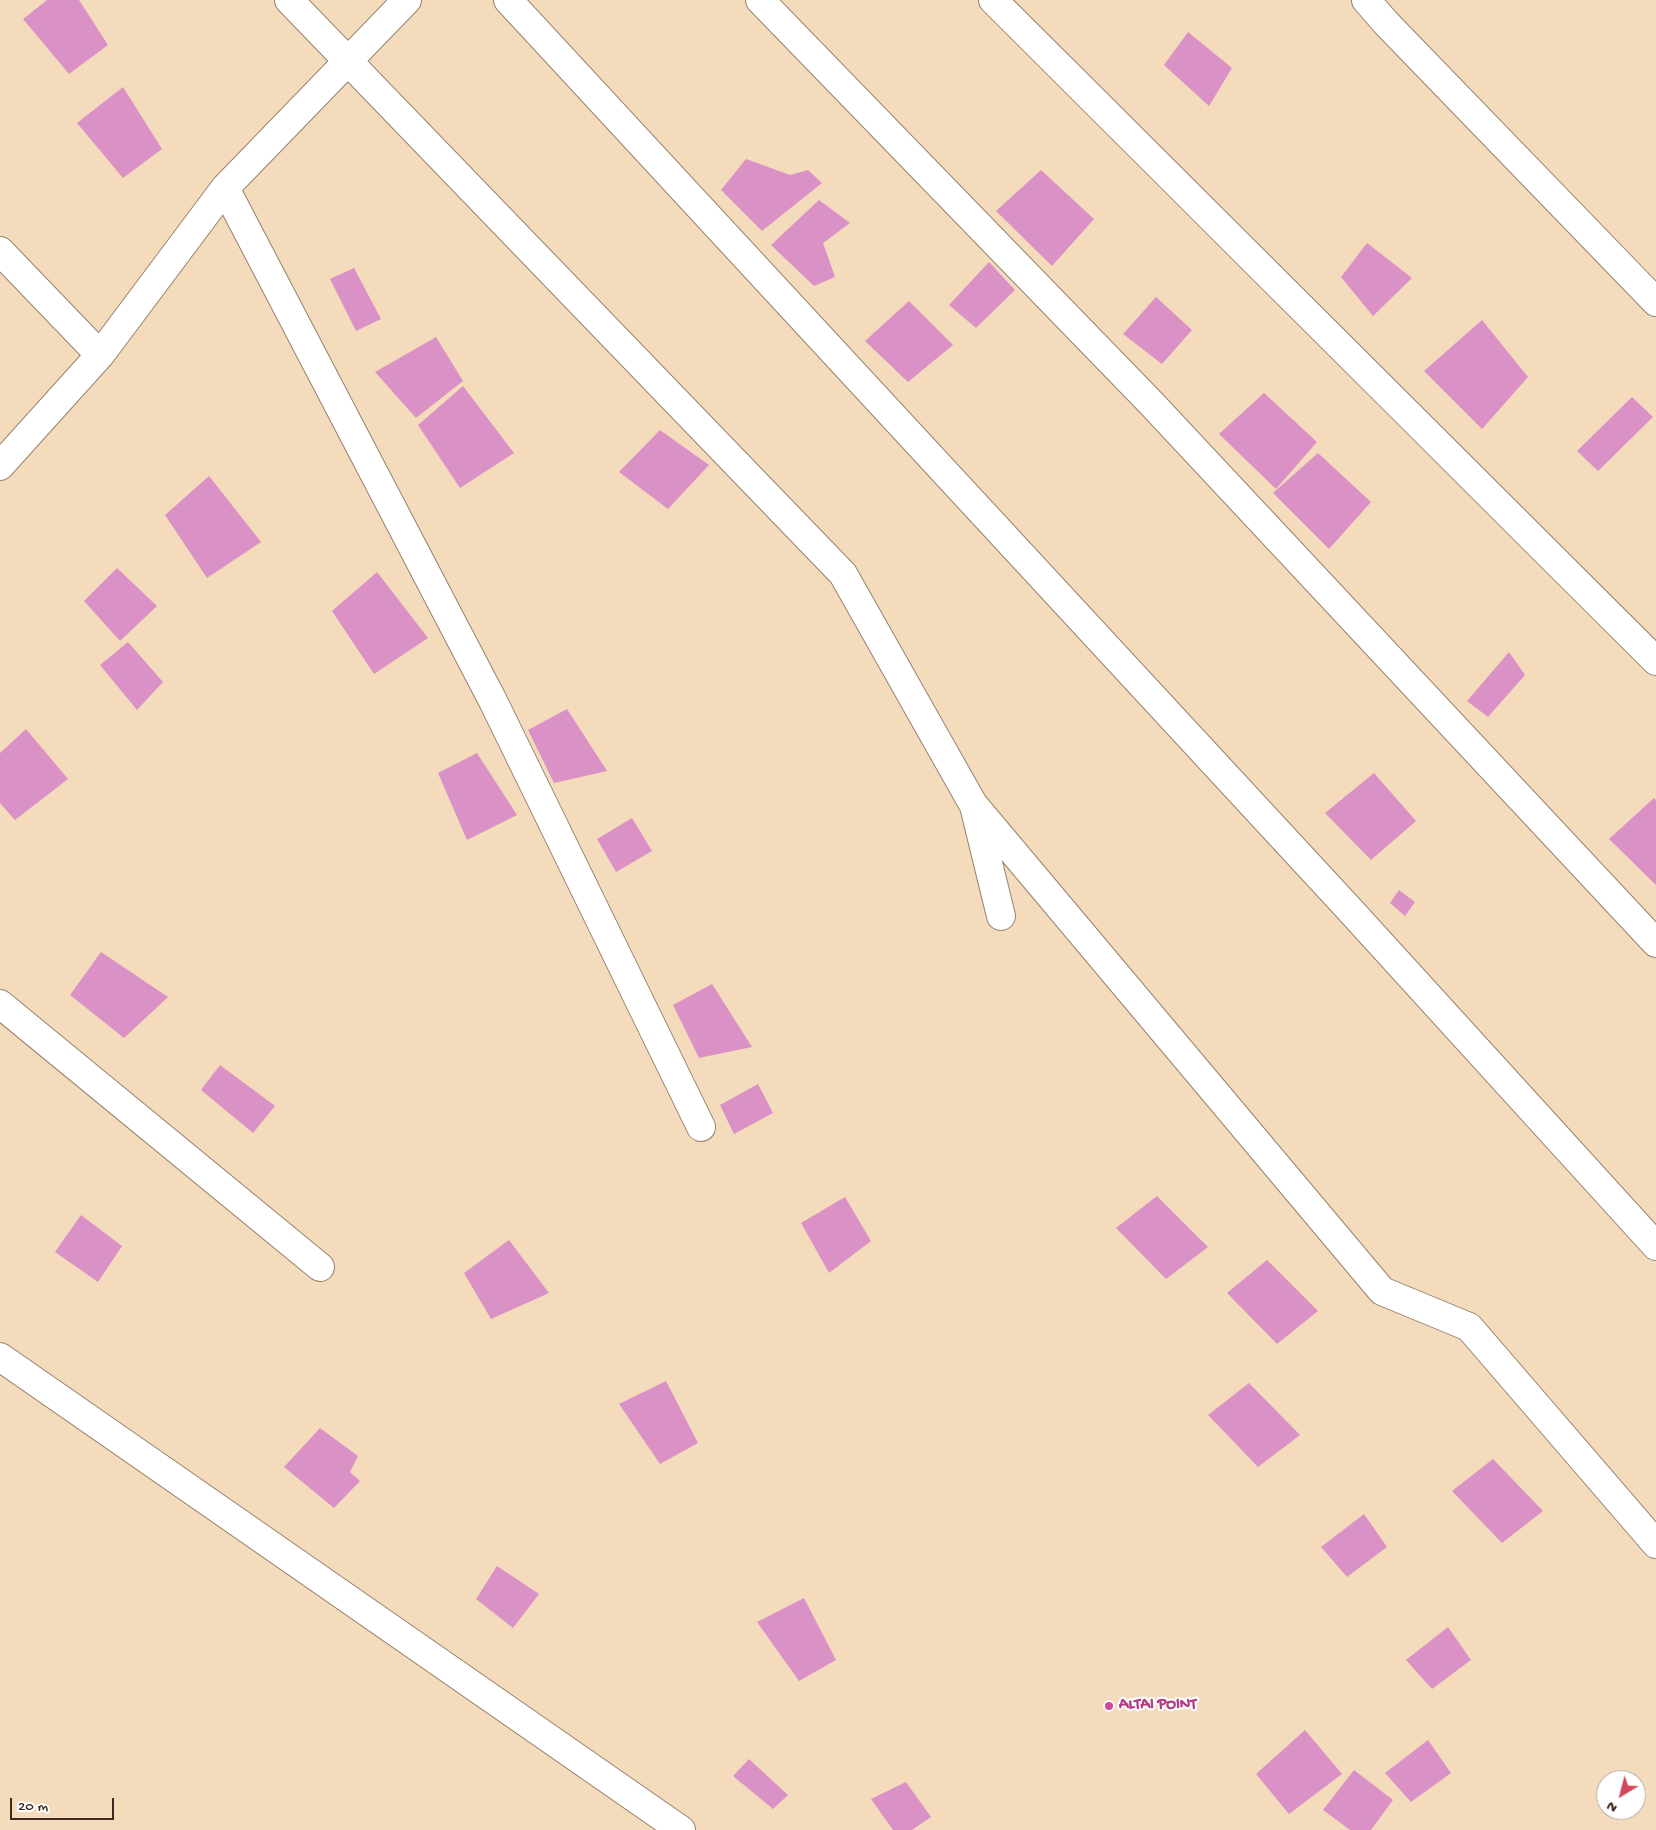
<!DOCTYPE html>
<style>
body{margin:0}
#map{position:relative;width:1656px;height:1830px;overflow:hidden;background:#f3dbbc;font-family:"Gochi Hand",sans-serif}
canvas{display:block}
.north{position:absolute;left:1596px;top:1770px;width:50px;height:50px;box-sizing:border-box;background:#fff;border:1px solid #b1aaa5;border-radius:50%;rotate:217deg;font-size:14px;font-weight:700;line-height:20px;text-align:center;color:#3b2a1e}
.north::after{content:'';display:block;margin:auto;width:18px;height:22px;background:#d1495b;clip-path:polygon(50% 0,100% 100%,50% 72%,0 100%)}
.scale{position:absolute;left:10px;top:1798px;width:104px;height:22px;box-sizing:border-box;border:2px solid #3b2a1e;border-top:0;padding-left:6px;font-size:15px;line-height:18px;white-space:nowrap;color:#3b2a1e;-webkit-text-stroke:4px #fff;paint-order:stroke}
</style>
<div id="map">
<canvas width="1656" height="1830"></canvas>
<div class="north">N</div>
<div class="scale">20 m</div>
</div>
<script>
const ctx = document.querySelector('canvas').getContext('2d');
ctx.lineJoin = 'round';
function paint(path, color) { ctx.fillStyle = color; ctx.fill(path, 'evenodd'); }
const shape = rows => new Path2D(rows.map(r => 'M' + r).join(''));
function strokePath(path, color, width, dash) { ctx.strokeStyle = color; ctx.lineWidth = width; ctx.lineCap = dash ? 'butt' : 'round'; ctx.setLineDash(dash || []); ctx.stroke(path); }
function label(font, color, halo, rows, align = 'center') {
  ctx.font = font + ' "Gochi Hand",sans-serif'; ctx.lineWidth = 4; ctx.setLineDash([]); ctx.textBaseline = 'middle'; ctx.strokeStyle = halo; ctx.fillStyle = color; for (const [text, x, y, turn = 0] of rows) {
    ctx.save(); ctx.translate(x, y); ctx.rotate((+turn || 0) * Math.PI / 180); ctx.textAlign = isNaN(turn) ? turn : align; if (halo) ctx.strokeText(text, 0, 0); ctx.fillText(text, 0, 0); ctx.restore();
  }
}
const building = shape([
 [47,0,79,0,108,45,69,74,23,19],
 [1188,32,1232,68,1209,106,1164,65],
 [123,87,162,149,123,178,77,123],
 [746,159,790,175,808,170,822,183,762,231,721,190],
 [1041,170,1094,219,1052,266,996,211],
 [819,200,850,223,823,243,835,277,814,286,771,245],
 [1367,243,1412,278,1373,316,1341,277],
 [989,262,1015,290,976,328,949,305],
 [354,268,381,319,356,331,330,279],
 [1156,297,1192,330,1162,364,1123,334],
 [909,301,953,345,908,382,865,341],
 [1482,320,1528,377,1482,429,1424,371],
 [436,337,463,381,416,418,375,372],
 [463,386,514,453,460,488,418,425],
 [1264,393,1317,442,1276,489,1219,434],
 [1632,397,1653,417,1598,471,1577,451],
 [660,430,709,465,668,509,619,472],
 [1318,453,1371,502,1329,549,1273,493],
 [209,476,261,542,207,578,165,515],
 [117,568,157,606,120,641,84,601],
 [377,572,428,638,374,674,332,611],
 [128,642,163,682,137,710,100,665],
 [1509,652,1525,675,1488,717,1467,701],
 [567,709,607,771,554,783,528,730],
 [26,729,68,779,15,820,0,803,0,753],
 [477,753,517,815,467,840,438,773],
 [1374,773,1416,821,1371,860,1325,813],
 [1654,798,1656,800,1656,885,1609,839],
 [632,818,652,851,616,872,597,839],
 [1399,890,1415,902,1405,916,1390,903],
 [101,952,168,997,124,1038,70,995],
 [712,984,752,1047,699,1058,673,1005],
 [220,1065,275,1106,253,1133,201,1090],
 [758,1084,773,1113,734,1134,720,1105],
 [1157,1196,1208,1247,1166,1279,1116,1228],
 [845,1197,871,1241,829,1273,801,1223],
 [81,1215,122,1246,98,1282,55,1252],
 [509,1240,549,1293,491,1319,464,1273],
 [1267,1260,1318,1311,1277,1344,1227,1293],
 [666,1381,698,1443,660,1464,619,1404],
 [1249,1383,1300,1435,1258,1467,1208,1415],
 [320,1428,358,1456,350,1472,360,1481,334,1508,284,1467],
 [1493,1459,1543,1511,1502,1543,1452,1491],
 [1364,1514,1387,1547,1347,1577,1321,1547],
 [497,1566,539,1594,513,1628,476,1599],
 [804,1598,836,1660,799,1681,757,1622],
 [1448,1627,1471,1660,1432,1689,1406,1660],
 [1305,1730,1342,1774,1289,1814,1256,1774],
 [1428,1740,1451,1773,1411,1802,1385,1773],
 [749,1759,788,1795,773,1809,733,1776],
 [1354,1770,1393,1800,1371,1830,1350,1830,1323,1810],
 [906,1782,931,1817,912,1830,893,1830,871,1799]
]);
const street = shape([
 [289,0,843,574,973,804,1382,1291,1469,1327,1656,1544],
 [508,0,1351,911,1656,1246],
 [760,0,1151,403,1656,943],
 [993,0,1656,661],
 [1366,0,1386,23,1656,302],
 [225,188,493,701,701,1127],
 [0,251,100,355],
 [0,466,100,355,225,188,407,0],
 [975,810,1001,916],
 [0,1004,320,1267]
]);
const secondary = shape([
 [0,1357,681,1830]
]);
const markers = [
 [1109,1706,5,"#d1479c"]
];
const hotelNames = [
 ["ALTAI POINT",1119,1706]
];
paint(building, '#da92c6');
strokePath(street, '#97826d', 30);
strokePath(secondary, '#97826d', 30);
strokePath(street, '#fff', 28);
strokePath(secondary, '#fff', 28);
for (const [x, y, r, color] of markers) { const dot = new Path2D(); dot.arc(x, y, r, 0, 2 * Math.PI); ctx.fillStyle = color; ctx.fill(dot); strokePath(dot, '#fff', 2); }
label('bold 16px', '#b23c85', '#fff', hotelNames, 'left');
</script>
